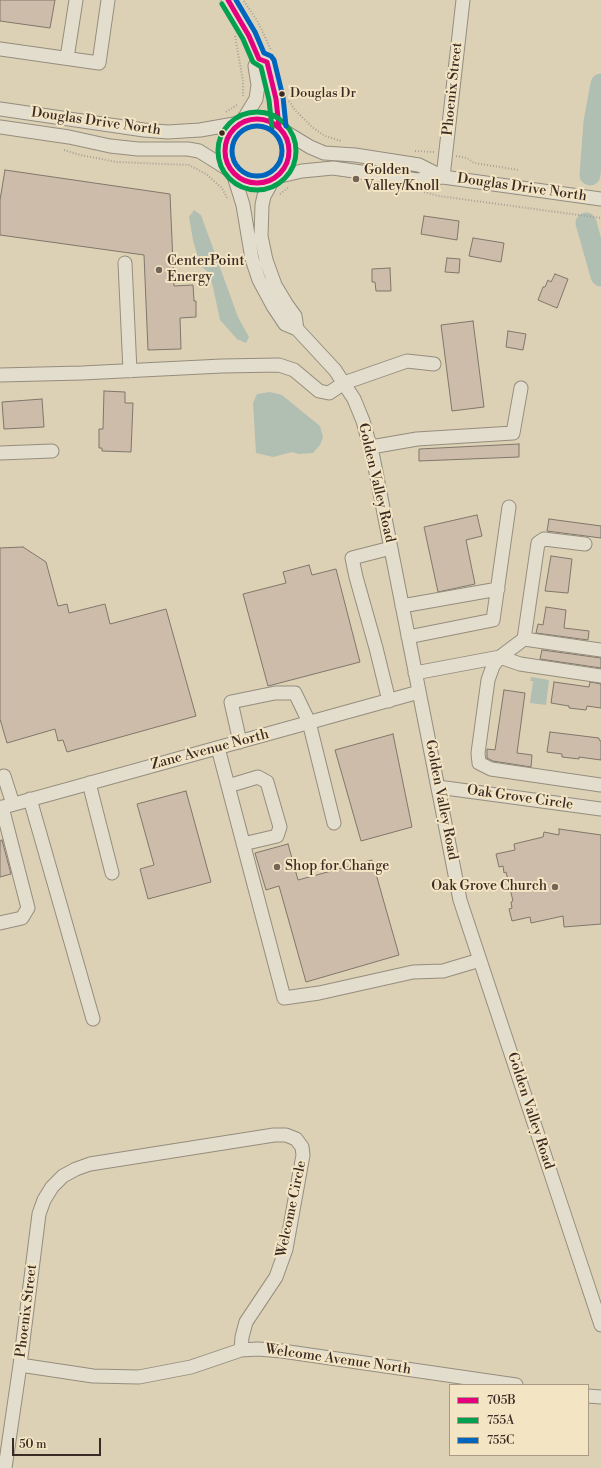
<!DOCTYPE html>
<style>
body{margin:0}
#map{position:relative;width:601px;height:1468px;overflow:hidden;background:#dcd1b5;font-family:"Libre Bodoni",serif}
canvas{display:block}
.legend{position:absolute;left:449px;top:1384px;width:140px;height:72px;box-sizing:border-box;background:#f3e5c4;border:1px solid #a99b84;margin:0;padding:5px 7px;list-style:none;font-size:12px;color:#3a2b25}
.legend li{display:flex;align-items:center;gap:8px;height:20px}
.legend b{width:20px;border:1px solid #a99b84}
.scale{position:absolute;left:12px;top:1438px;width:89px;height:18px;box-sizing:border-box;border:2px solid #3a2b25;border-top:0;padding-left:5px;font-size:12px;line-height:14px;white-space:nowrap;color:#3a2b25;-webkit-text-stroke:3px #f3e5c4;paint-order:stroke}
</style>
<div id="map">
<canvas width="601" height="1468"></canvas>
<ul class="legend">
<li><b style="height:5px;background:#e5007d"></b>705B</li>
<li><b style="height:5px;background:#03a04f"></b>755A</li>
<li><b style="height:5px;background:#0065bd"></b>755C</li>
</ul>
<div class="scale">50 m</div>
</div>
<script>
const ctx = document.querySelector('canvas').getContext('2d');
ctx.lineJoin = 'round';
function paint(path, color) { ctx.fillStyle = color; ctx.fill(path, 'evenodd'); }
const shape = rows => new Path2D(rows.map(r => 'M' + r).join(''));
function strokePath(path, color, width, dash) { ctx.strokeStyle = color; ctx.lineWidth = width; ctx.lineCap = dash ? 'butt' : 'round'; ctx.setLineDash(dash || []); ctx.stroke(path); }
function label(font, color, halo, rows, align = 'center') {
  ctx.font = font + ' "Libre Bodoni",serif'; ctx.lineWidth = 4; ctx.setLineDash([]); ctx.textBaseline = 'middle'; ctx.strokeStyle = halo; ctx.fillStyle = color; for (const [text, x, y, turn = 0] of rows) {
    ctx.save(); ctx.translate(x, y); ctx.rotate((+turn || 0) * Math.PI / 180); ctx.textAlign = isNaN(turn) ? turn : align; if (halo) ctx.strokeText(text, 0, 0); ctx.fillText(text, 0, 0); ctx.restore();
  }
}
const water = shape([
 [194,210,201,215,238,317,249,337,246,343,237,339,220,320,213,287,209,273,202,267,198,258,193,240,189,217],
 [270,392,282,395,320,426,323,437,320,445,313,453,299,454,292,452,273,457,256,453,253,403,257,394],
 [531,677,549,680,546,705,530,703,533,681,530,681]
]);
const river = shape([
 [590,175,594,122,601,84],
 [586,223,601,276]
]);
const building = shape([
 [0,0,55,0,50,28,0,21,0,0],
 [5,170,170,194,174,286,193,285,194,301,196,301,196,317,180,318,181,349,148,350,144,255,0,235,0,200,5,170],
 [424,216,459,221,457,240,421,234,424,216],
 [473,238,504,243,501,262,469,256,473,238],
 [447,258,460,259,459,273,445,272,447,258],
 [390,268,391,291,376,291,375,282,372,282,372,269,390,268],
 [555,274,568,279,557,308,538,300,543,287,545,287,548,280,551,282,555,274],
 [473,321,484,407,452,411,441,325,473,321],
 [508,331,526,334,523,350,506,347,508,331],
 [104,391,125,392,125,403,133,403,131,452,102,451,102,448,99,448,99,429,103,429,104,391],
 [42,399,44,427,4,429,2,402,42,399],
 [519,444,519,457,419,461,419,449,519,444],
 [477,515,482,536,466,540,475,584,438,592,424,527,477,515],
 [549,519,601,526,601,538,547,531,549,519],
 [23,547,46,562,58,606,67,604,69,613,105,604,110,624,166,609,196,716,67,752,63,740,58,741,55,729,7,743,0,719,0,548,23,547],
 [551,556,572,559,568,593,545,591,551,556],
 [309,565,312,575,336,569,360,662,268,686,243,594,286,583,283,572,309,565],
 [546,607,566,610,564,628,589,631,588,640,536,633,538,624,543,625,546,607],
 [542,650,601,658,601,668,540,659,542,650],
 [554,682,589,687,590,682,601,684,601,708,587,706,586,710,569,708,569,706,551,703,554,682],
 [504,690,525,693,517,753,532,755,531,767,493,761,487,758,487,749,495,750,504,690],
 [550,732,599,738,599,740,601,741,601,760,579,757,579,759,562,757,562,754,547,752,550,732],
 [393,734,412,827,361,841,335,750,393,734],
 [186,791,211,882,148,899,140,869,154,865,137,804,186,791],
 [559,829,601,835,601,924,564,927,563,916,531,923,530,917,512,921,509,909,512,908,511,902,513,901,506,872,504,873,503,866,499,867,496,854,515,850,514,844,543,837,544,832,559,835,559,829],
 [2,840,11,874,0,877,0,841,2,840],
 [288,844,298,880,372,860,399,955,306,982,279,886,266,890,255,853,288,844]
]);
const path = shape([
 [244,1,258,22,271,50],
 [235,36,243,81,243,96],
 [289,101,295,110,312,127,325,136,341,141],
 [226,112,237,105],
 [64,150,80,155,117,162,189,165,206,174,222,188,227,198],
 [415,151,434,152],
 [456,156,467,158,474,163,519,170],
 [424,192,439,196,601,218],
 [280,194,289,187]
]);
const minor = shape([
 [228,0,249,36,259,59,267,62,276,99,279,127],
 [0,49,99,63,108,0],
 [67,58,76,0],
 [0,109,144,130,168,132,200,130,240,123],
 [242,122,256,99,258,85,255,66,259,59],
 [0,127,69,137,110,146,138,149,188,149,199,151,231,171],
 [282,130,310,147,324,153,355,155,419,165,443,177],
 [233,173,243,181,256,184,269,181,279,174,286,165,289,154,288,142,283,131,273,123,265,120,250,119,236,126,231,131,225,145,226,160,233,173,243,205,252,259,259,280,273,306,285,324,297,329,335,370,354,399,363,421,373,457,460,900,601,1325],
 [276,177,302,171,333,168,417,180,443,177,601,199],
 [443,177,463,0],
 [274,178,264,196,262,205,261,236,266,260,275,285,287,305,295,316,297,329],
 [125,263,130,371],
 [0,375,82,373,222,366,279,365,294,370,319,391,329,393,344,383,407,361,434,364],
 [371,447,417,439,513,433,521,388],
 [0,453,52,451],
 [402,606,498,589],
 [408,637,493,620,509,507],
 [524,639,538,543,544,539,585,544],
 [601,650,524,639,500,657,493,666,488,680,478,753,479,763,491,769,601,785],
 [415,673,500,657,520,664,601,676],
 [389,701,376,648,356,577,352,558,391,548],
 [240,742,231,702,275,693,295,693,309,722,334,823],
 [218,748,284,998,319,993,413,972,443,971,480,960],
 [4,776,13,804],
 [89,783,112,873],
 [228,786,258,777,267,782,280,827,277,836,243,844],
 [438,787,601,809],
 [30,799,93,1019],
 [0,808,419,692],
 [0,923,22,918,28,908,2,807],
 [20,1365,93,1376,139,1377,191,1367,241,1350,258,1349,282,1351,516,1385],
 [588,1396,601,1397],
 [5,1468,20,1365,39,1214,44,1200,52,1187,63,1176,76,1169,90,1164,274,1135,286,1135,296,1139,302,1147,303,1155,286,1249,276,1277,246,1322,242,1337,241,1350]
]);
const bus1 = shape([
 [228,0,249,36,259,59,267,62,276,99,279,127],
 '225 151a32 32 0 1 1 64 0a32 32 0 1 1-64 0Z'
]);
const bus2 = shape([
 [222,4,243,39,253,62,261,67,269,100,272,128],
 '218 151a39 39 0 1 1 78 0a39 39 0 1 1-78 0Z'
]);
const bus3 = shape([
 [236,0,255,32,264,53,271,56,274,60,283,97,286,126],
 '232 151a25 25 0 1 1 50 0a25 25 0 1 1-50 0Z'
]);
const markers = [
 [282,94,3.5,"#3a2b25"],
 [222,133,3.5,"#3a2b25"],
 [356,179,4,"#736557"],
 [159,270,4,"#736557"],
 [277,867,4,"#736557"],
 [555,887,4,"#736557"]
];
const busNames = [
 ["Douglas Dr",290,94]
];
const streetNames = [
 ["Phoenix Street",453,89,-84],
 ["Douglas Drive North",96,122,8],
 ["Douglas Drive North",522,188,8],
 ["Golden Valley Road",376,483,77],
 ["Zane Avenue North",210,750,-15],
 ["Oak Grove Circle",520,798,8],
 ["Golden Valley Road",441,800,79],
 ["Golden Valley Road",530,1111,72],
 ["Welcome Circle",292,1209,-78],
 ["Phoenix Street",27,1311,-83],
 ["Welcome Avenue North",338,1360,8]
];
const poiNames = [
 ["Golden",364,171],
 ["Valley/Knoll",364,187],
 ["CenterPoint",167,262],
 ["Energy",167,278],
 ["Shop for Change",285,867],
 ["Oak Grove Church",547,887,"right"]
];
paint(water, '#b1bfb3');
strokePath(river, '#b1bfb3', 21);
paint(building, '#cebcab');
strokePath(building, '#7f776a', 1);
strokePath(minor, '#958d7d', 15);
strokePath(path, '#a6a196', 2, [1, 2]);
strokePath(minor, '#e3ddce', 13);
strokePath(bus1, '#e5007d', 5);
strokePath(bus2, '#03a04f', 5);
strokePath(bus3, '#0065bd', 5);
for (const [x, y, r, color] of markers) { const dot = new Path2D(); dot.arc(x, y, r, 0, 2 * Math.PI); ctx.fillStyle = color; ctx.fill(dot); strokePath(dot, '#f3e5c4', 1.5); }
label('13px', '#3a2b25', '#f3e5c4', busNames, 'left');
label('14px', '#3a2b25', '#f3e5c4', streetNames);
label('14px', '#3a2b25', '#f3e5c4', poiNames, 'left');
</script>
